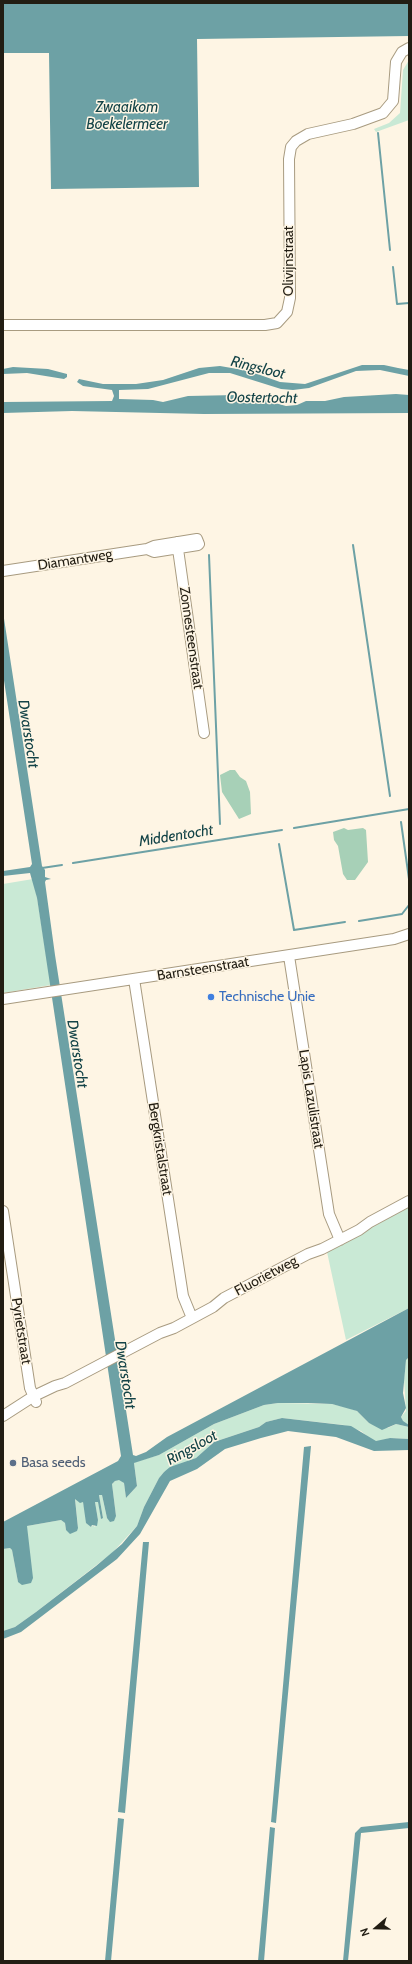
<!DOCTYPE html>
<style>
body{margin:0}
#map{position:relative;width:412px;height:1964px;overflow:hidden;background:#fef5e4;font-family:Cabin,sans-serif}
canvas{display:block}
.frame{position:absolute;inset:0;border:4px solid #221d13;pointer-events:none}
.north{position:absolute;left:356px;top:1908px;width:40px;height:40px;-webkit-text-stroke:3px #fef5e4;paint-order:stroke;rotate:250deg;font-size:11px;font-weight:700;line-height:16px;text-align:center;color:#221d13}
.north::after{content:'';display:block;margin:auto;width:14px;height:18px;background:#221d13;clip-path:polygon(50% 0,100% 100%,50% 72%,0 100%)}
</style>
<div id="map">
<canvas width="412" height="1964"></canvas>
<div class="frame"></div>
<div class="north">N</div>
</div>
<script>
const ctx = document.querySelector('canvas').getContext('2d');
ctx.lineJoin = 'round';
function paint(path, color) { ctx.fillStyle = color; ctx.fill(path, 'evenodd'); }
const shape = rows => new Path2D(rows.map(r => 'M' + r).join(''));
function strokePath(path, color, width, dash) { ctx.strokeStyle = color; ctx.lineWidth = width; ctx.lineCap = dash ? 'butt' : 'round'; ctx.setLineDash(dash || []); ctx.stroke(path); }
function label(font, color, halo, rows, align = 'center') {
  ctx.font = font + ' Cabin,sans-serif'; ctx.lineWidth = 3; ctx.setLineDash([]); ctx.textBaseline = 'middle'; ctx.strokeStyle = halo; ctx.fillStyle = color; for (const [text, x, y, turn = 0] of rows) {
    ctx.save(); ctx.translate(x, y); ctx.rotate((+turn || 0) * Math.PI / 180); ctx.textAlign = isNaN(turn) ? turn : align; if (halo) ctx.strokeText(text, 0, 0); ctx.fillText(text, 0, 0); ctx.restore();
  }
}
const green = shape([
 [409,60,409,120,376,132,374,129,389,123,400,113,403,70],
 [33,879,37,898,51,985,3,993,3,884],
 [409,1207,409,1308,346,1340,327,1252],
 [409,1357,409,1425,403,1422,401,1417,406,1411,404,1379,406,1360],
 [278,1403,332,1404,349,1408,357,1411,369,1423,388,1428,396,1424,409,1427,409,1439,390,1438,376,1442,368,1437,361,1431,344,1425,282,1418,266,1422,259,1427,214,1442,196,1458,164,1472,159,1478,144,1507,137,1526,112,1553,36,1612,15,1627,3,1631,3,1549,10,1548,12,1550,18,1582,27,1526,61,1520,65,1523,66,1530,78,1527,75,1498,80,1502,83,1502,88,1523,91,1527,93,1525,95,1527,98,1520,95,1502,98,1501,101,1518,103,1518,99,1495,102,1495,107,1518,116,1516,112,1484,115,1481,119,1479,124,1483,126,1498,137,1486,134,1463,135,1462,159,1455,214,1424,264,1405]
]);
const forest = shape([
 [230,770,235,770,240,777,246,781,250,792,251,814,239,819,222,792,220,775],
 [344,828,348,830,363,828,366,830,368,862,355,880,347,880,343,874,338,846,334,840,333,832]
]);
const water = shape([
 [3,3,409,3,409,36,197,39,199,187,51,189,49,53,3,53],
 [362,365,384,365,398,368,409,370,409,376,380,370,356,371,309,388,293,390,281,389,230,373,209,373,148,389,119,390,119,399,153,400,163,402,188,396,237,395,253,397,286,406,297,405,306,401,325,401,344,397,396,394,409,395,409,413,204,414,72,411,3,413,3,402,112,401,114,396,112,390,83,386,77,382,79,379,103,384,136,384,163,380,199,368,220,366,249,371,280,382,305,384],
 [13,367,48,369,67,374,67,377,64,379,27,373,3,374,3,369],
 [3,612,42,866,45,870,45,877,51,879,46,880,45,882,55,955,133,1455,136,1456,146,1452,167,1437,409,1308,409,1357,406,1360,403,1393,406,1408,401,1417,403,1421,409,1425,409,1427,396,1424,382,1430,369,1423,357,1411,332,1404,308,1403,278,1403,264,1405,214,1424,159,1455,134,1463,137,1486,126,1498,124,1483,119,1480,115,1481,112,1484,116,1516,114,1521,110,1522,107,1518,102,1495,99,1495,103,1518,101,1519,98,1502,95,1502,98,1520,97,1526,92,1525,91,1527,86,1523,83,1502,80,1503,75,1499,78,1528,77,1531,70,1534,66,1530,65,1523,61,1520,27,1526,33,1578,31,1583,22,1585,18,1582,12,1550,10,1548,3,1549,3,1522,118,1461,121,1456,37,898,30,873,3,876,3,871,30,867,32,864,3,674],
 [282,1418,351,1426,376,1441,390,1438,409,1439,409,1450,374,1451,336,1437,288,1431,261,1438,225,1449,197,1469,170,1481,140,1534,117,1559,21,1632,3,1639,3,1631,15,1627,36,1612,96,1566,122,1544,137,1526,144,1507,159,1478,164,1472,170,1467,196,1458,214,1442,259,1427,266,1422],
 [311,1446,276,1823,271,1822,304,1447],
 [143,1542,149,1542,125,1813,118,1812],
 [118,1818,124,1819,111,1961,105,1961],
 [409,1822,409,1828,361,1833,348,1961,343,1961,355,1833,361,1827],
 [270,1827,275,1828,264,1961,258,1961]
]);
const stream = shape([
 [378,133,390,250],
 [393,267,397,304,409,303],
 [353,545,390,796],
 [209,555,220,824],
 [401,822,409,879],
 [294,828,409,809],
 [279,844,294,930,345,922],
 [73,863,282,830],
 [42,868,62,865],
 [359,921,402,914,409,905]
]);
const minor = shape([
 [3,325,265,325,277,323,287,312,290,298,289,159,291,147,296,141,308,134,353,124,383,113,393,101,396,62,402,52,409,48],
 [177,542,204,733],
 [3,571,147,549,154,546,197,539,199,544,198,545,154,552,147,549],
 [289,956,329,1214,340,1240],
 [134,979,183,1296,192,1318],
 [3,999,394,939,409,934],
 [3,1211,30,1388,36,1402],
 [3,1416,34,1396,55,1386,65,1383,160,1333,174,1328,213,1307,224,1298,308,1254,322,1249,359,1230,370,1222,409,1201]
]);
const markers = [
 [211,997,4,"#3f7fe0"],
 [13,1463,4,"#5c6f8a"]
];
const streetNames = [
 ["Olivijnstraat",289,261,-90],
 ["Diamantweg",75,560,-9],
 ["Zonnesteenstraat",191,638,82],
 ["Barnsteenstraat",203,969,-9],
 ["Lapis Lazulistraat",311,1099,81],
 ["Bergkristalstraat",160,1149,81],
 ["Fluorietweg",266,1276,-28],
 ["Pyrietstraat",21,1331,81]
];
const shopNames = [
 ["Technische Unie",219,997]
];
const serviceNames = [
 ["Basa seeds",21,1463]
];
const waterNames = [
 ["Zwaaikom",127,108],
 ["Boekelermeer",127,125],
 ["Ringsloot",258,368,14],
 ["Oostertocht",262,398,1],
 ["Dwarstocht",28,734,81],
 ["Middentocht",176,836,-9],
 ["Dwarstocht",77,1054,81],
 ["Dwarstocht",125,1375,81],
 ["Ringsloot",192,1448,-29]
];
paint(green, '#c9e9d5');
paint(forest, '#a7d0b7');
paint(water, '#6da1a5');
strokePath(stream, '#6da1a5', 2);
strokePath(minor, '#a89b80', 12);
strokePath(minor, '#fff', 10);
for (const [x, y, r, color] of markers) { const dot = new Path2D(); dot.arc(x, y, r, 0, 2 * Math.PI); ctx.fillStyle = color; ctx.fill(dot); strokePath(dot, '#fef5e4', 1.5); }
label('14px', '#221d13', '#fef5e4', streetNames);
label('14px', '#366cbe', '#fef5e4', shopNames, 'left');
label('14px', '#4e5e75', '#fef5e4', serviceNames, 'left');
label('italic 15px', '#134347', '#fef5e4', waterNames);
</script>
